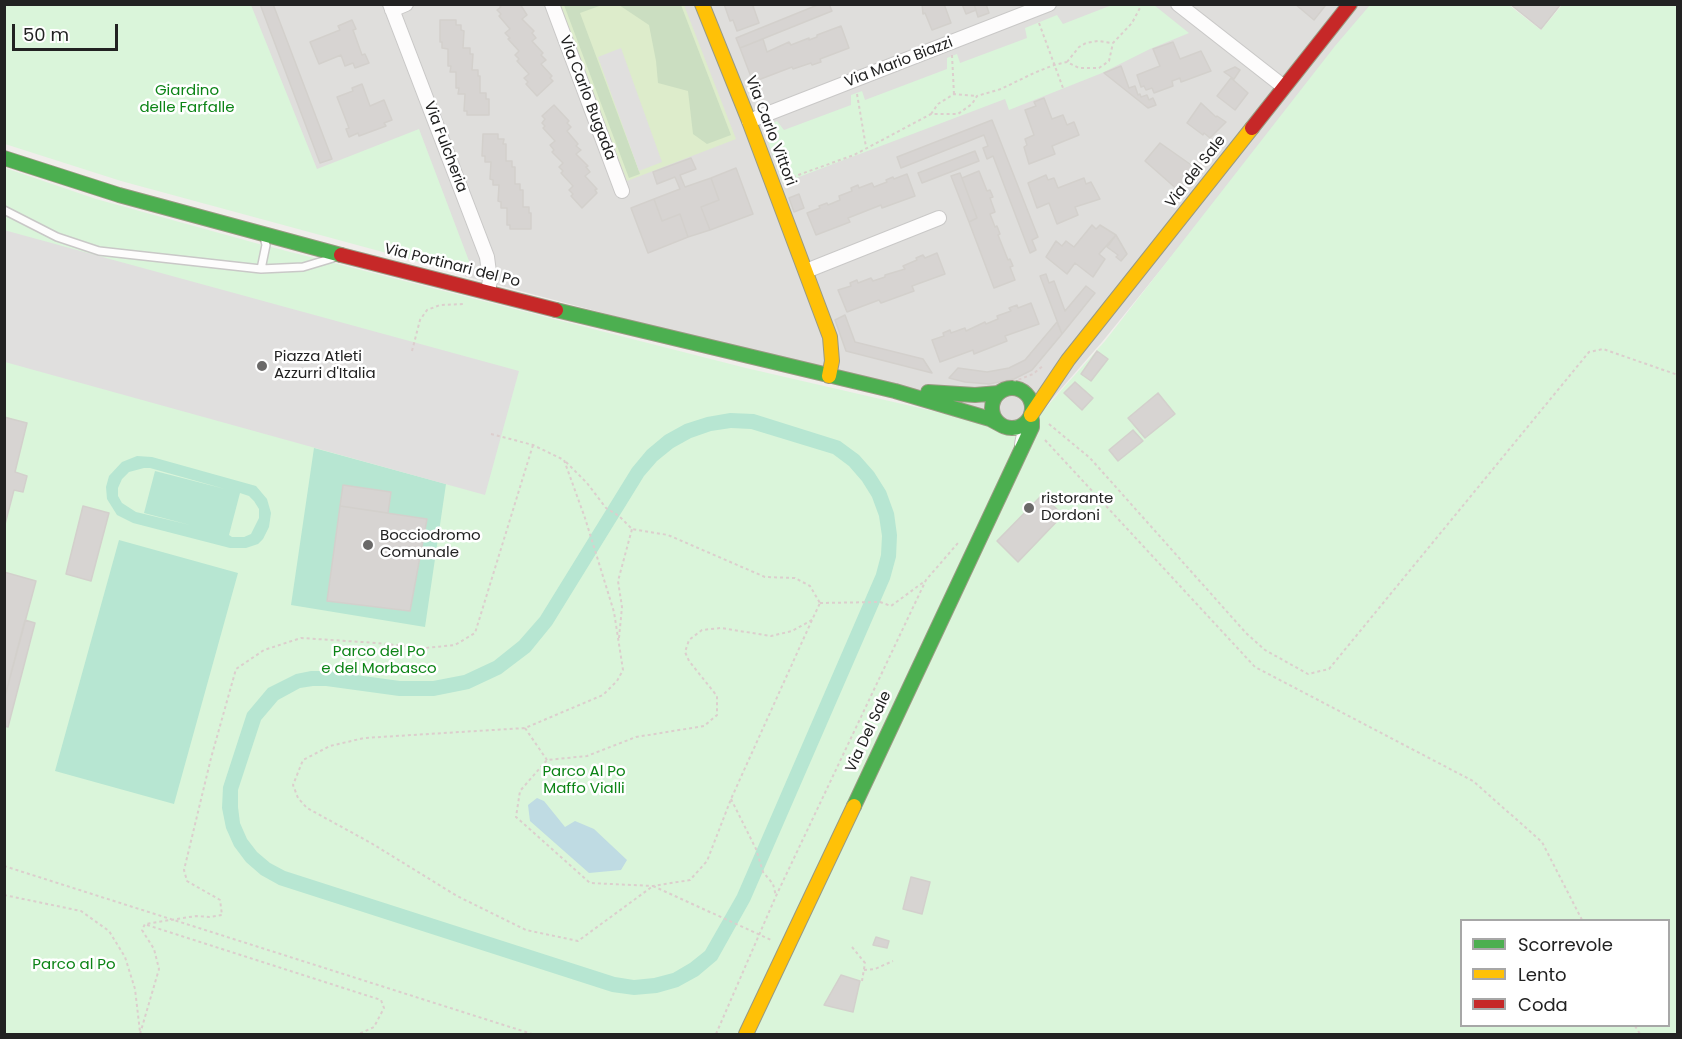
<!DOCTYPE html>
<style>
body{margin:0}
#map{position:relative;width:1682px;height:1039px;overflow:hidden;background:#f0eeeb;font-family:Poppins,sans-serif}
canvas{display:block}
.frame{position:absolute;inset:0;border:6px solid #222;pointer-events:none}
.legend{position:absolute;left:1460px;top:919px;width:210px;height:108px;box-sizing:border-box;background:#fff;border:2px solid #a7a7a7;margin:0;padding:8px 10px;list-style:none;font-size:18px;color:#222}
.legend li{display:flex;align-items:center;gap:12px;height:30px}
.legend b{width:30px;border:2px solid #a7a7a7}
.scale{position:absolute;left:12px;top:24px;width:106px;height:27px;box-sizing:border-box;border:3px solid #222;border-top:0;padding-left:8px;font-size:18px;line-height:21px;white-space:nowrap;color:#222;-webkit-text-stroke:4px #fff;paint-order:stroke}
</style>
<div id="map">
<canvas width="1682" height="1039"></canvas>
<div class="frame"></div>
<ul class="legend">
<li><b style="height:8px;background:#4caf50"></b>Scorrevole</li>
<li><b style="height:8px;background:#ffc107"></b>Lento</li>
<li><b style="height:8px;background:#c62828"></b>Coda</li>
</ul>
<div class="scale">50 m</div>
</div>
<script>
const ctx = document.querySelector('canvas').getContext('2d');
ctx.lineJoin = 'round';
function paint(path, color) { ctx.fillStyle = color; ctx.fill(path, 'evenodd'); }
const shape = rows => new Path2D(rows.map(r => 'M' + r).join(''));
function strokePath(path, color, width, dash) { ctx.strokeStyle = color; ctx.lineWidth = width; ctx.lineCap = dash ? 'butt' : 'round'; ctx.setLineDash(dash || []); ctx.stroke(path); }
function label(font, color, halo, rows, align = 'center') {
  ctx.font = font + ' Poppins,sans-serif'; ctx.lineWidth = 5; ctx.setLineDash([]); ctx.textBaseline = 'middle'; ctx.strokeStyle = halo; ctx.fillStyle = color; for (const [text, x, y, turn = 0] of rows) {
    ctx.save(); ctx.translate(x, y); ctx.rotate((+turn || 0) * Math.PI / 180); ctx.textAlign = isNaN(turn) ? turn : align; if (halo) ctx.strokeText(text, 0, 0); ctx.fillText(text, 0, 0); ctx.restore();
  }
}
const residential = shape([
 [5,5,1376,5,1102,342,1039,414,1032,427,464,276]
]);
const grass = shape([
 [559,5,684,5,736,139,627,181]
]);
const forest = shape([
 [564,5,602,5,580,13,640,174,629,178],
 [619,5,681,5,731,135,707,144,693,134,688,91,658,83,656,61,649,25]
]);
const park = shape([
 [5,4,251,5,317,169,419,129,469,261,469,269,464,274,121,181,5,144],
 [1112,5,1154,5,1189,33,1150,49,1102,73,1009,110,1005,99,783,183,767,139,767,130,771,124,777,121,784,130,851,105,851,95,862,91,865,100,947,69,947,58,957,54,960,63,1027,38,1025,28,1057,15,1063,24],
 [1370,5,1509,5,1541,30,1562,5,1677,5,1677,1034,5,1034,5,168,96,199,259,244,746,368,963,418,1013,433,1034,421,1105,341,1335,46],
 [1462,920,1668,920,1668,1026,1462,1026]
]);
const pitch = shape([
 [730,413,754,414,840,441,859,455,874,472,886,491,894,513,897,535,896,557,890,579,750,901,717,960,698,976,678,987,657,993,634,995,612,992,279,885,261,875,246,862,234,846,226,828,222,808,223,787,247,713,268,688,296,674,311,671,327,671,400,681,433,681,464,675,494,661,519,641,540,617,632,468,647,450,665,435,685,424,707,417],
 [731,428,751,429,833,454,849,466,862,481,872,497,879,516,882,536,881,555,876,574,737,895,705,951,690,963,673,973,654,978,634,980,615,977,285,871,270,863,257,852,247,839,240,823,238,807,238,790,261,720,278,700,300,688,313,686,326,686,399,696,434,696,469,689,501,674,530,652,552,625,644,476,657,461,673,448,691,438,711,431],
 [314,448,446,484,425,627,291,605],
 [137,456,152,457,256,486,267,499,271,513,269,527,263,539,258,544,246,548,230,548,133,523,117,515,107,499,106,487,109,476,122,462],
 [144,468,150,468,225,489,155,471,144,513,190,525,136,512,122,503,118,496,118,488,122,479,129,472],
 [240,493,249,496,254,501,259,509,259,518,251,534,244,537,232,537,229,535],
 [119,540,238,573,174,804,55,771]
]);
const parking = shape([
 [621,48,662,162,639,171,598,57],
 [4,230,519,371,485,495,5,362]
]);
const water = shape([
 [537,798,544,801,565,827,575,821,594,829,627,860,621,870,589,873,530,821,528,805]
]);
const building = shape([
 [260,4,273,4,332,159,320,163,260,4],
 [498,4,520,4,527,15,522,19,534,31,532,33,536,38,532,41,543,53,541,55,546,60,541,64,552,76,550,78,553,81,537,96,526,84,528,82,524,78,529,74,517,61,519,59,515,55,519,51,508,39,510,38,505,33,510,29,499,16,501,14,497,10,501,7,498,4],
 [724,4,757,4,753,6,759,23,737,31,733,20,730,21,724,4],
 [820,4,829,4,832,11,740,48,736,38,820,4],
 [922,4,944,4,951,23,932,30,925,13,923,14,922,4],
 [962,4,974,4,976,10,966,14,962,4],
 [974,4,986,4,989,13,978,17,974,4],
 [1295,4,1323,4,1325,6,1314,20,1295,4],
 [1510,4,1561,4,1541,29,1510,4],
 [352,20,356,29,353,30,362,55,365,54,369,63,355,68,353,63,345,66,341,55,319,64,310,42,340,30,338,26,352,20],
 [440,20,456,20,456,25,461,25,461,30,464,31,463,48,470,48,470,54,473,54,472,70,478,70,478,76,480,76,480,93,486,93,486,99,489,99,489,115,467,115,467,111,464,111,465,94,458,94,459,88,456,88,456,72,450,72,451,66,448,66,448,49,442,48,442,42,440,42,440,20],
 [841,26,849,48,820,59,821,62,812,65,811,63,793,69,792,67,753,82,740,48,763,39,767,52,789,42,791,45,809,38,809,40,817,37,817,35,841,26],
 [1173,42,1180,59,1201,51,1211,71,1181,82,1180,78,1172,81,1173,86,1154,93,1152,88,1146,90,1144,86,1141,87,1137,75,1160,66,1153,49,1173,42],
 [1121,66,1129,88,1135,86,1138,95,1140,94,1141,97,1147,95,1149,100,1153,98,1156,105,1148,108,1104,73,1121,66],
 [1235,67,1240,70,1234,79,1224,72,1235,67],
 [1231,78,1248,93,1235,110,1217,96,1231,78],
 [362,84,370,106,384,100,392,120,384,123,386,126,359,136,358,133,349,137,346,129,349,128,337,97,353,91,352,88,362,84],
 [1044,98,1052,119,1063,115,1067,125,1074,122,1079,135,1052,146,1055,154,1029,164,1024,147,1027,145,1025,139,1034,135,1025,110,1036,106,1034,102,1044,98],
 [1201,103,1216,117,1217,116,1226,122,1210,138,1204,133,1203,135,1187,123,1201,103],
 [554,105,569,121,567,123,571,127,567,131,578,144,576,146,581,150,576,154,588,166,586,167,590,172,585,176,597,189,595,190,597,193,582,208,571,196,573,194,569,190,573,186,561,173,563,171,559,167,563,163,552,152,554,150,550,145,555,141,543,128,545,126,542,123,545,119,542,116,554,105],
 [992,120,1038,237,1032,240,1036,250,1030,253,993,156,987,159,983,148,988,146,984,135,901,168,897,157,992,120],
 [483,134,498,134,498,139,504,139,503,144,506,144,506,161,512,161,512,167,515,167,515,184,520,184,520,190,523,190,523,207,529,207,529,213,531,213,531,229,510,229,510,225,507,225,507,208,501,208,501,202,498,201,499,185,493,185,493,180,490,179,491,162,485,162,485,156,482,156,483,134],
 [1160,143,1197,169,1179,191,1145,161,1160,143],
 [975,151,979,161,922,183,918,173,975,151],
 [691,158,696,169,680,175,685,187,711,178,719,200,701,207,710,230,688,237,680,214,662,221,654,199,680,189,675,177,657,184,653,172,691,158],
 [736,168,753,214,710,230,701,207,719,200,711,178,736,168],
 [979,171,987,191,990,190,993,197,990,198,995,212,990,214,995,227,997,226,1000,234,998,235,1008,260,1010,259,1013,266,1010,267,1015,280,994,288,969,222,977,218,962,178,979,171],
 [960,173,977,218,969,222,951,176,960,173],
 [907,174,915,196,882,208,881,205,848,218,850,222,816,235,807,213,820,208,819,206,827,203,828,205,840,200,839,196,852,191,851,188,858,185,859,188,872,183,874,187,887,182,886,180,893,177,894,179,907,174],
 [1046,175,1048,180,1054,178,1058,188,1084,178,1086,184,1091,182,1100,199,1075,207,1078,215,1057,224,1049,203,1037,208,1028,183,1046,175],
 [799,194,804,208,794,212,789,198,799,194],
 [654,199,662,221,680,214,688,237,648,253,631,208,654,199],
 [1092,225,1096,229,1100,225,1116,235,1099,254,1105,259,1093,277,1075,263,1067,274,1046,257,1056,241,1062,246,1066,241,1074,247,1092,225],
 [1116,235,1127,254,1121,261,1116,257,1118,255,1107,247,1116,235],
 [937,253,945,274,912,286,914,291,881,303,879,300,847,312,838,290,851,286,850,283,857,280,858,283,871,278,873,281,885,277,885,275,905,269,903,266,917,260,916,258,923,255,925,258,937,253],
 [1046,274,1049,283,1054,281,1065,311,1086,286,1095,293,1062,334,1040,276,1046,274],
 [1031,303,1039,324,1005,336,1007,341,974,354,973,350,940,362,932,340,944,336,943,333,950,330,951,333,965,328,966,331,985,322,986,324,998,319,997,316,1011,311,1009,308,1017,305,1018,308,1031,303],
 [845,315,855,342,923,359,932,373,846,351,835,320,845,315],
 [1057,322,1062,334,1032,370,1014,379,989,384,965,382,949,378,958,368,987,372,1009,368,1025,360,1057,322],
 [1097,351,1108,359,1091,381,1081,374,1097,351],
 [1075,382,1093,398,1082,410,1064,393,1075,382],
 [1158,393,1175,414,1145,438,1128,418,1158,393],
 [4,417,27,423,15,472,27,476,23,492,14,490,4,528,4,417],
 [1133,430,1143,441,1118,461,1109,450,1133,430],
 [343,485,391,492,388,513,340,506,343,485],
 [1042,495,1063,515,1018,562,997,541,1042,495],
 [83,506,109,513,91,581,66,574,83,506],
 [340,506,427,519,410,611,327,601,340,506],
 [4,572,36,581,4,700,4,572],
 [25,620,35,623,8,727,4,726,4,700,25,620],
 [911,877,930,882,922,914,903,909,911,877],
 [876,937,889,941,887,948,873,945,876,937],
 [841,975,860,981,853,1012,824,1005,841,975]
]);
const path = shape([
 [1039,23,1063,88],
 [952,55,954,94],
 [1067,62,1079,47,1086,43,1098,41,1112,43],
 [857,94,866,147],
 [931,114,938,104,954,94,976,96],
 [787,179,854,155,931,114,958,114,972,104,977,96,1001,89,1034,73,1054,65,1067,62,1079,68,1099,68,1109,61,1113,43,1132,23,1142,4],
 [412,351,420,320,427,310,440,305,463,304],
 [1013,382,1033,374,1044,365],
 [1049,424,1090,458,1246,633,1265,650,1308,674,1329,669,1589,352,1603,349,1678,375],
 [491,434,533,445,564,460,585,518,614,612,623,670,617,681,603,695,525,728,364,738,330,746,303,760,293,785,298,798,307,808,371,843,457,896,526,930,578,941,653,886],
 [1045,440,1255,667,1473,781,1542,842,1582,920],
 [566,462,587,483,606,508,619,516,632,529,668,535,765,577,795,578,810,586,820,603],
 [820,603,880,602,891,606,925,581],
 [812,620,792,631,771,636,721,628,702,630,689,640,685,652,689,661,717,696,717,715,704,726,636,737,587,756,547,760,520,791,516,817,590,883,653,886,690,880,707,861,731,799,812,620,820,603],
 [619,638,622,607,618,581,632,529],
 [525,728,547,760],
 [731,799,756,849,763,872,773,884,776,896],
 [4,866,532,1034],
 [653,886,771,940],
 [4,895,81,911,109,931,125,957,135,989,140,1032],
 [147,925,381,1000,384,1008,374,1027,359,1034],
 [852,947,865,963,862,981],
 [864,970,875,969,893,961],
 [1635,1026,1640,1034],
 [140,1034,159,969,154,949,142,930,145,924,196,916,209,917,222,915,220,900,187,881,184,870,211,758,236,669,264,650,301,638,377,643,425,648,455,645,475,633,533,445],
 [716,1034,776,896,926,580,958,543]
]);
const lane = shape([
 [4,210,57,237,99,251,261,269,303,267,333,258],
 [261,269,266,245,264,237]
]);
const street = shape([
 [390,4,487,257,490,280,488,292],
 [552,4,622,191],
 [1178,4,1284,87],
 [392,10,406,4],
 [749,121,1049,4],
 [806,271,939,218],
 [1015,428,1022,427,1024,434,1022,444]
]);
const fast = shape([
 [4,158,119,195,341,255],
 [556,310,895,391,990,419,1003,426],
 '992 408a20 20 0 1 1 40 0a20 20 0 1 1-40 0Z',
 [928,392,975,395,999,393],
 [854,806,1032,427,1032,420,1029,419]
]);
const slow = shape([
 [702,4,749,121,830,337,832,361,829,376],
 [1031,415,1068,360,1252,128],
 [746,1034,854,806]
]);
const jam = shape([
 [1252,128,1350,4],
 [341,255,556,310]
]);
const markers = [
 [262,366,6,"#6a6968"],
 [1029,508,6,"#6a6968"],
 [368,545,6,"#6a6968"]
];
const streetNames = [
 ["Via Mario Biazzi",899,63,-21],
 ["Via Carlo Bugada",587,98,69],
 ["Via Carlo Vittori",770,131,69],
 ["Via Fulcheria",445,147,69],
 ["Via del Sale",1196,172,-52],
 ["Via Portinari del Po",452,266,14],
 ["Via Del Sale",869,732,-65]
];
const parkNames = [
 ["Giardino",187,91],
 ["delle Farfalle",187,108],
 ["Parco del Po",379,652],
 ["e del Morbasco",379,669],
 ["Parco Al Po",584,772],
 ["Maffo Vialli",584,789],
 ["Parco al Po",74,965]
];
const poiNames = [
 ["Piazza Atleti",274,357],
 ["Azzurri d'Italia",274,374],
 ["ristorante",1041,499],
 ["Dordoni",1041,516],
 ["Bocciodromo",380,536],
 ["Comunale",380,553]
];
paint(residential, '#dfdedc');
paint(grass, '#ddeccb');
paint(forest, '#cbdec1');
paint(park, '#daf5da');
paint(pitch, '#b7e6d2');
paint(parking, '#e0dfde');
paint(water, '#bfdbe3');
paint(building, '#d7d4d2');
strokePath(building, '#d3d0cc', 1.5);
strokePath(lane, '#c9c8c7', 10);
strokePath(street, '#c9c8c7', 16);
strokePath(fast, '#999a82', 16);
strokePath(slow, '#999a82', 16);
strokePath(jam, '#999a82', 16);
strokePath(path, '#dccecd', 2, [3, 3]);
strokePath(lane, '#fdfcfc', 7);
strokePath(street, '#fdfcfc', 14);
strokePath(fast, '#4caf50', 14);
strokePath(slow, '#ffc107', 14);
strokePath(jam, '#c62828', 14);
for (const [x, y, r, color] of markers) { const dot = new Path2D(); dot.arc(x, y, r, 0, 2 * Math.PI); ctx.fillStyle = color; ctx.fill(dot); strokePath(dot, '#fff', 2); }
label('15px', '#222', '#fff', streetNames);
label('15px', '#0c8416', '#fff', parkNames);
label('15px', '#222', '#fff', poiNames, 'left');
</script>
